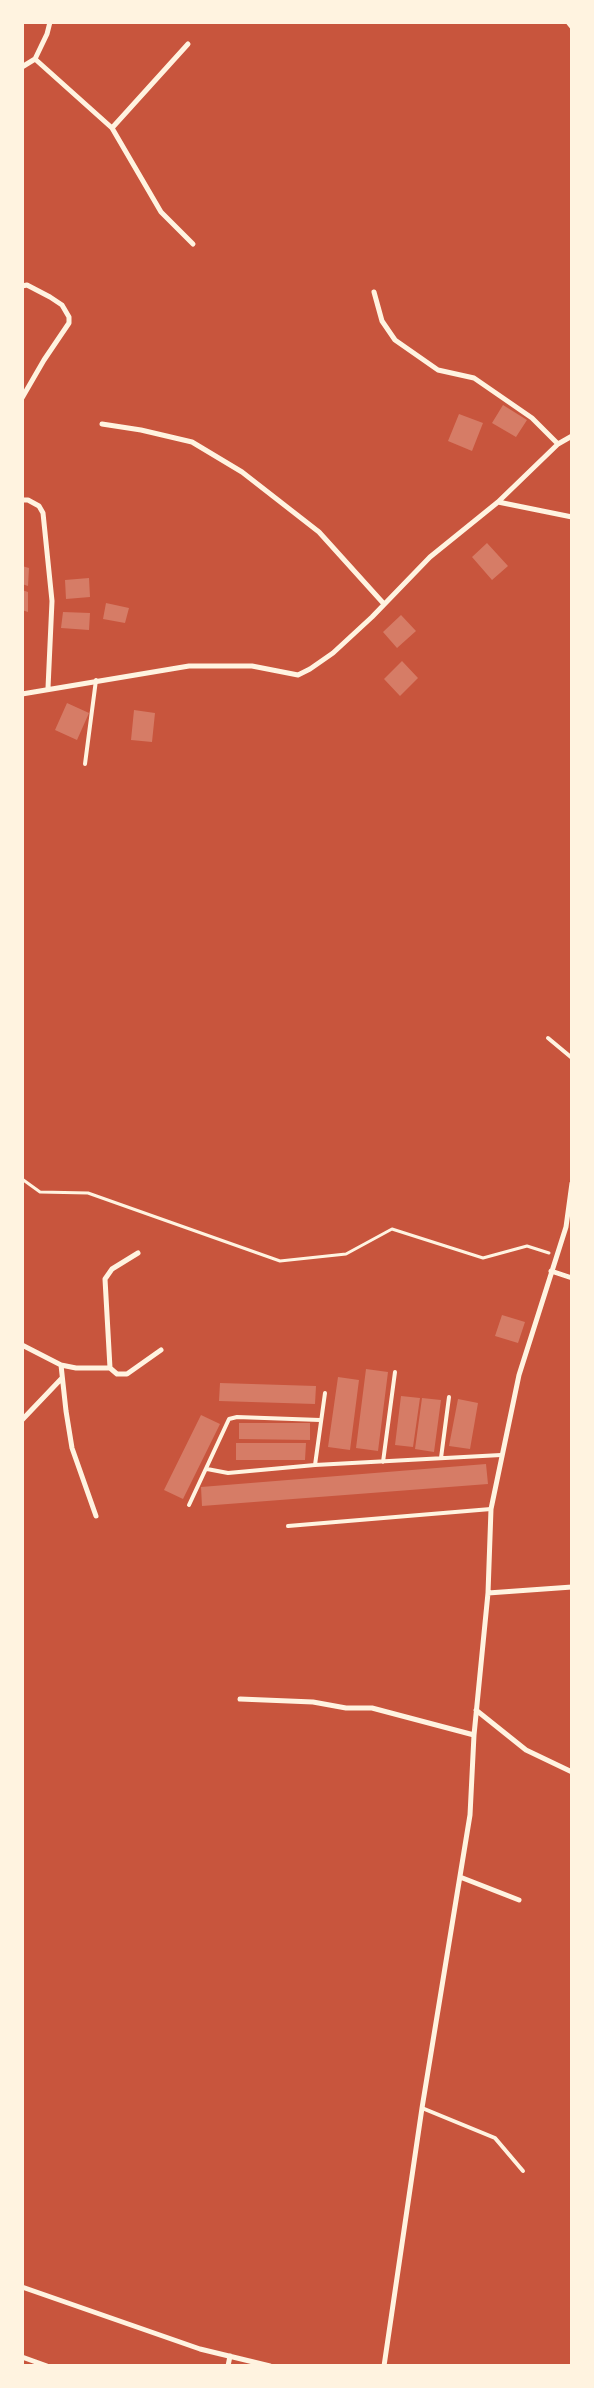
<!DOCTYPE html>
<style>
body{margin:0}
#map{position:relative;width:594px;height:2388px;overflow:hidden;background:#c8553d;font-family:"Source Sans 3",sans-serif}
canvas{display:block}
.frame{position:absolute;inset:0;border:24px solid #fff3e0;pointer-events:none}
</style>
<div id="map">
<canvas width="594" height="2388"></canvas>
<div class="frame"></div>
</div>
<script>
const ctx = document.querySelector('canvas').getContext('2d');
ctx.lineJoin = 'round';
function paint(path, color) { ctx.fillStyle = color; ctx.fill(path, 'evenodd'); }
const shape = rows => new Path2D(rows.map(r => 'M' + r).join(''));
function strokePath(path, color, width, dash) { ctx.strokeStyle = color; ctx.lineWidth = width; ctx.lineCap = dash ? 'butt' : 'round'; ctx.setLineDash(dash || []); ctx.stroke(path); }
const building = shape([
 [503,405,527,420,516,437,492,423],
 [459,414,483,423,472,451,448,441],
 [487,543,508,566,492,580,472,557],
 [22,566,29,568,28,586,22,584],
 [89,578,90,597,66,599,65,580],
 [22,590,28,592,28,612,22,610],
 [106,603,129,608,125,623,103,619],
 [63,612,90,613,89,630,61,628],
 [401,615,416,631,397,648,383,632],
 [402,661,418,678,400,696,384,679],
 [67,703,89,713,77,740,55,730],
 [134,710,155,713,152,742,131,740],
 [502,1315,525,1322,518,1343,495,1336],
 [366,1369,388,1372,378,1451,356,1448],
 [338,1377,359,1380,350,1450,328,1447],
 [220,1383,316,1386,315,1404,219,1401],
 [401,1396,420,1398,413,1447,395,1445],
 [422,1398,441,1400,434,1452,415,1449],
 [458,1399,478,1403,470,1449,449,1446],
 [201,1415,220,1424,183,1499,164,1490],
 [239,1423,310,1423,310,1440,239,1439],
 [236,1443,306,1443,305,1460,236,1460],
 [486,1464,488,1484,202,1506,201,1487]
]);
const path = shape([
 [22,1179,40,1192,88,1193,280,1261,346,1254,392,1229,483,1258,527,1246,549,1253]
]);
const service = shape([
 [85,764,96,680],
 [548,1038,572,1058],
 [441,1458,449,1397],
 [383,1462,395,1372],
 [315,1465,325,1393],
 [207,1469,228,1473,315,1465,501,1455],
 [189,1505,229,1419,237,1417,320,1420],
 [288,1526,491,1509],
 [422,2108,495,2138,523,2171]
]);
const minor = shape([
 [568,22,572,27],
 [35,59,112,128,161,212,193,244],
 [22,67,35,59,47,34,50,22],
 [112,128,188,44],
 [22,286,27,285,50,297,62,305,69,317,69,323,44,360,22,398],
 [374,292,382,321,395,340,438,370,474,378,532,418,558,444],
 [102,424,141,430,192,442,242,472,319,532,384,604],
 [22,500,28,500,39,506,43,513,52,601,48,688],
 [498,502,572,517],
 [22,694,189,666,252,666,298,675,310,669,333,653,372,617,430,557,498,502,558,444,572,436],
 [551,1271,572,1278],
 [22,1345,61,1365,76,1368,110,1368,117,1374,127,1374,161,1350],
 [61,1365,66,1411,72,1448,96,1516],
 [110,1368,105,1279,112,1269,138,1253],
 [22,1420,62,1378],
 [488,1593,572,1587],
 [240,1699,313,1702,346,1708,372,1708,474,1735],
 [476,1710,526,1750,572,1772],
 [460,1877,519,1900],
 [22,2287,200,2349,270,2366],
 [22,2357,47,2366],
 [228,2366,230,2356],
 [384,2366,422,2108,470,1815,474,1735,488,1593,491,1509,519,1375,566,1227,572,1183]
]);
paint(building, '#d67c66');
strokePath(path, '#fff3e0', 3);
strokePath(service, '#fff3e0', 4);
strokePath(minor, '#fff3e0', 5);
</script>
